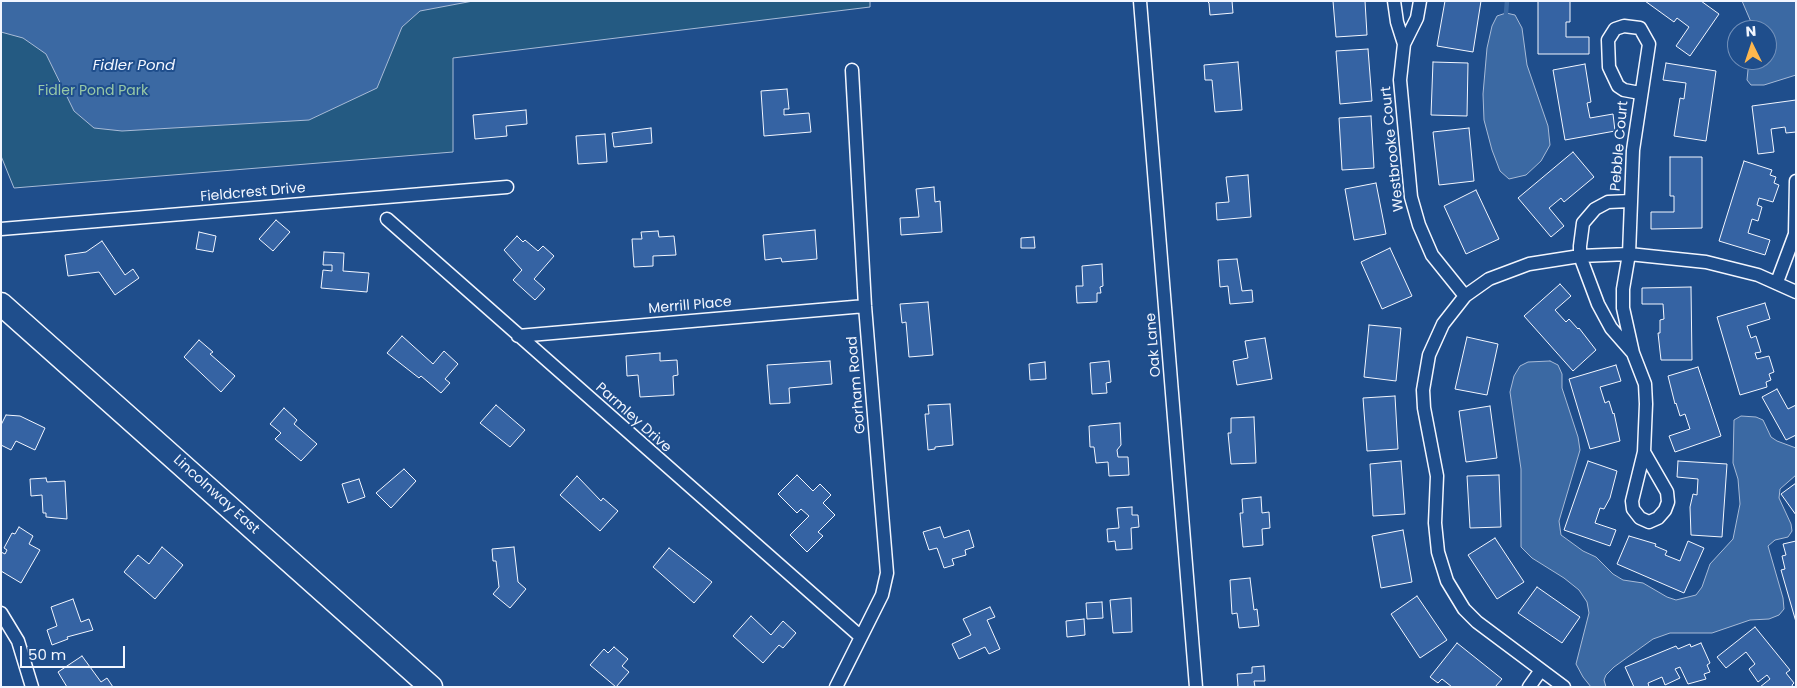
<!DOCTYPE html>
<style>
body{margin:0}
#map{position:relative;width:1797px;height:688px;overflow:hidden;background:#1f4e8c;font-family:Poppins,sans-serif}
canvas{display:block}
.frame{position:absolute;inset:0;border:2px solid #f2f6ff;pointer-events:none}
.north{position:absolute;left:1727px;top:20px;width:50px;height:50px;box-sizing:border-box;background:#1f4e8c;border:1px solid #7391ba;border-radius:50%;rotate:356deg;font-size:14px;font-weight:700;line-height:20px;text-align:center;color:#f2f6ff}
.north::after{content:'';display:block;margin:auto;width:18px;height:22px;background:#ffb74d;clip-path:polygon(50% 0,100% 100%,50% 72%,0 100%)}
.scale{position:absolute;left:20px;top:646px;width:105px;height:22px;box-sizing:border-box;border:2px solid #f2f6ff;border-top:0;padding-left:6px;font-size:15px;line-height:18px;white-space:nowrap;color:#f2f6ff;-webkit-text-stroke:4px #1f4e8c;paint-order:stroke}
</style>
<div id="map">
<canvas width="1797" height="688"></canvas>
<div class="frame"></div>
<div class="north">N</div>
<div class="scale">50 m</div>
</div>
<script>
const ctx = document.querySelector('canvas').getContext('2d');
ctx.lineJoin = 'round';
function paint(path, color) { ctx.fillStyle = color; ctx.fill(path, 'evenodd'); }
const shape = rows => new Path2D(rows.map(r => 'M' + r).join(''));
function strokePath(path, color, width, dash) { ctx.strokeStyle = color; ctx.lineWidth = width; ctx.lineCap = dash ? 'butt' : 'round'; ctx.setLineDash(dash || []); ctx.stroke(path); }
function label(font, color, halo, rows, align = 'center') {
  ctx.font = font + ' Poppins,sans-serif'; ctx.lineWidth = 4; ctx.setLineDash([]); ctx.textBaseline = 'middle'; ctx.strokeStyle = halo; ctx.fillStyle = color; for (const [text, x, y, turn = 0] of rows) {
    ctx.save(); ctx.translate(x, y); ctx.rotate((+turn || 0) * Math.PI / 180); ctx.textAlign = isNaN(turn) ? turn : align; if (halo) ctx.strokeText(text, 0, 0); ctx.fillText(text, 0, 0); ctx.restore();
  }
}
const green = shape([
 [1,1,870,1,870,7,453,58,453,152,14,188,1,156,1,1]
]);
const water = shape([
 [1,1,473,1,420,11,402,27,377,88,309,120,122,131,94,128,74,111,46,54,23,38,1,32,1,1],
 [1742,1,1796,1,1796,75,1764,85,1751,85,1747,80,1749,60,1767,60,1767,30,1751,30,1751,22,1742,1],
 [1506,13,1515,15,1522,28,1527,65,1548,126,1550,145,1541,161,1526,175,1509,179,1500,171,1492,150,1484,120,1483,94,1487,48,1492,26,1497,16,1506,13],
 [1550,361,1558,365,1562,374,1562,388,1578,437,1580,450,1559,521,1561,535,1583,551,1596,557,1613,574,1623,580,1643,583,1667,597,1676,600,1696,595,1702,587,1710,564,1733,539,1740,504,1738,479,1733,463,1734,420,1741,416,1756,417,1763,420,1771,437,1777,441,1796,448,1796,475,1780,489,1779,498,1791,524,1792,531,1788,537,1775,540,1768,546,1783,598,1784,609,1779,615,1769,619,1750,620,1712,633,1670,633,1653,639,1614,667,1606,675,1604,680,1606,687,1591,687,1583,677,1576,664,1589,613,1587,602,1579,590,1564,578,1532,558,1521,547,1521,469,1510,392,1514,376,1520,366,1528,362,1550,361]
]);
const stream = shape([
 [1506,13,1507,1]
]);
const building = shape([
 [1207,1,1232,1,1233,13,1210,15,1209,3,1207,1],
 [1333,1,1365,1,1367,35,1336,37,1333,1],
 [1445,1,1481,1,1473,52,1437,46,1445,1],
 [1538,1,1570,1,1570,22,1566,22,1566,37,1589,37,1589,54,1538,54,1538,1],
 [1645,1,1701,1,1719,14,1690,56,1676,46,1689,27,1677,18,1674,22,1645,1],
 [1368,49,1372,101,1340,104,1336,51,1368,49],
 [1238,62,1242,110,1215,112,1212,80,1205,80,1204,65,1238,62],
 [1433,62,1468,63,1467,116,1431,115,1433,62],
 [1666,63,1716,71,1706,141,1674,136,1680,98,1684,99,1686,83,1663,80,1666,63],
 [1585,64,1591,102,1587,103,1590,118,1613,114,1615,131,1565,140,1553,70,1585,64],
 [787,89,789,109,784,109,784,115,809,113,811,132,764,136,761,91,787,89],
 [1796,100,1796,132,1786,133,1785,127,1771,129,1774,152,1758,154,1752,106,1796,100],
 [526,110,527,124,506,126,507,136,475,139,473,115,526,110],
 [1371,116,1374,168,1342,170,1339,118,1371,116],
 [651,128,652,143,614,147,612,133,651,128],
 [1469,128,1474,181,1439,185,1433,132,1469,128],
 [605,134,607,162,578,164,576,136,605,134],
 [1573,152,1594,177,1564,202,1561,198,1549,208,1564,226,1551,237,1518,198,1573,152],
 [1670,157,1702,157,1702,228,1651,229,1651,212,1674,212,1674,196,1670,196,1670,157],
 [1744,161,1772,170,1770,175,1776,177,1774,183,1779,185,1773,202,1759,198,1757,205,1762,207,1758,221,1752,219,1748,233,1770,240,1765,255,1719,241,1744,161],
 [1248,175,1251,217,1217,220,1216,203,1229,202,1226,177,1248,175],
 [1376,183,1386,234,1354,240,1345,189,1376,183],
 [934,187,935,202,940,201,942,232,901,235,900,218,919,217,916,189,934,187],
 [1476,190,1499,239,1466,254,1444,206,1476,190],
 [276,220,290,232,273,251,259,239,276,220],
 [815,230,817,259,782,262,781,258,765,260,763,235,815,230],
 [658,231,659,237,674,236,676,255,653,256,653,266,634,267,632,239,642,239,641,232,658,231],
 [199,232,216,236,213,252,196,249,199,232],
 [517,236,523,242,525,240,538,251,543,246,554,256,534,279,545,289,535,300,513,280,522,270,504,250,517,236],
 [1034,237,1035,248,1021,248,1021,238,1034,237],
 [102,241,125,275,133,269,139,278,115,295,99,272,68,276,65,255,86,252,102,241],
 [1390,248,1412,296,1382,309,1361,262,1390,248],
 [324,252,344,253,343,271,369,273,367,292,321,288,323,270,332,271,332,265,323,265,324,252],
 [1237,259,1242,291,1252,290,1253,302,1230,304,1228,286,1220,287,1218,260,1237,259],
 [1102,264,1103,286,1100,287,1101,293,1097,293,1097,302,1077,303,1076,286,1083,286,1082,266,1102,264],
 [1560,284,1571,296,1555,310,1566,322,1569,319,1578,329,1579,328,1596,350,1573,371,1524,316,1560,284],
 [1691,287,1692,360,1661,360,1658,333,1660,333,1660,320,1664,319,1663,304,1642,304,1642,288,1691,287],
 [928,302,933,355,909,357,906,322,902,323,900,304,928,302],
 [1765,303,1770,319,1747,326,1751,338,1756,336,1761,352,1755,353,1757,359,1769,356,1774,372,1769,374,1771,380,1766,382,1767,387,1740,395,1717,317,1765,303],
 [1369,325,1401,328,1396,381,1364,377,1369,325],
 [402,336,433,364,444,351,458,364,445,379,450,383,441,393,421,376,419,378,387,353,402,336],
 [1467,337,1498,344,1487,395,1455,389,1467,337],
 [1265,338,1272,379,1237,385,1233,361,1248,358,1245,341,1265,338],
 [199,340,213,352,210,354,235,376,221,392,184,357,199,340],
 [660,353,660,361,677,360,678,375,673,376,674,395,640,397,638,375,627,376,626,356,660,353],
 [830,361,832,384,789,388,790,403,770,404,767,365,830,361],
 [1109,361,1111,382,1106,383,1107,393,1092,394,1090,363,1109,361],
 [1045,362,1046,379,1030,380,1029,364,1045,362],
 [1616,365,1621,381,1600,387,1605,403,1609,401,1613,414,1614,413,1620,441,1590,449,1569,379,1616,365],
 [1698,367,1721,436,1675,452,1669,436,1690,429,1685,414,1680,416,1676,403,1675,404,1668,376,1698,367],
 [1777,389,1788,409,1796,405,1796,435,1786,440,1762,397,1777,389],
 [1395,396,1398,449,1367,451,1363,398,1395,396],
 [950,404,953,445,935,447,935,449,928,450,925,414,929,414,928,405,950,404],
 [496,405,525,430,510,447,480,423,496,405],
 [1490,406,1497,458,1466,462,1459,411,1490,406],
 [284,408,297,420,294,424,317,444,301,461,275,439,281,433,270,424,284,408],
 [6,415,20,416,45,428,35,450,16,441,11,450,1,445,1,425,6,415],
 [1254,417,1256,463,1231,464,1228,433,1231,433,1231,418,1254,417],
 [1120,423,1121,445,1117,450,1118,457,1128,457,1129,475,1109,476,1108,462,1096,463,1094,447,1090,447,1089,426,1120,423],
 [1401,461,1405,514,1373,516,1370,464,1401,461],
 [1588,461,1617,471,1610,498,1604,509,1600,508,1595,523,1616,530,1610,546,1564,530,1588,461],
 [1678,461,1727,464,1722,537,1691,535,1690,507,1693,494,1697,495,1698,479,1677,477,1678,461],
 [404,469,416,481,391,508,376,493,404,469],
 [797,475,813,491,820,484,831,495,823,503,835,515,818,532,823,536,807,552,790,535,809,516,801,509,797,513,778,494,797,475],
 [1499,475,1501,527,1470,528,1467,476,1499,475],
 [577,476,601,501,603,498,618,511,600,531,560,495,577,476],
 [46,478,47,482,65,481,67,519,46,517,46,513,43,513,42,495,31,496,30,479,46,478],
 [359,479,365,497,348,503,342,484,359,479],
 [1796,483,1796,515,1781,494,1796,483],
 [1261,497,1262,513,1269,512,1270,528,1262,529,1263,545,1243,547,1240,513,1243,513,1242,499,1261,497],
 [1132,507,1132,515,1138,515,1139,527,1131,528,1132,549,1116,550,1115,541,1108,542,1107,529,1119,528,1117,508,1132,507],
 [19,527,33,536,29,544,40,550,21,583,1,571,1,552,5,554,7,550,4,548,12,533,15,534,19,527],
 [940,527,944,538,969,530,974,547,965,550,966,555,952,559,954,565,944,568,937,548,929,550,923,532,940,527],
 [1403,530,1412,582,1381,588,1372,536,1403,530],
 [1629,536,1656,544,1655,546,1667,551,1665,555,1680,561,1688,541,1704,548,1684,593,1617,564,1629,536],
 [1495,538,1524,582,1497,599,1468,555,1495,538],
 [1796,541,1796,622,1781,570,1785,569,1782,556,1786,555,1783,544,1796,541],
 [162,547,183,565,155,599,124,572,138,555,149,564,162,547],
 [514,547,518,582,526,589,510,608,493,594,499,587,496,561,493,561,492,549,514,547],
 [669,548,712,582,694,603,653,567,669,548],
 [1250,578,1254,610,1257,609,1259,626,1239,628,1237,613,1232,614,1230,580,1250,578],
 [1537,587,1580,617,1562,643,1518,613,1537,587],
 [1417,596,1447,640,1420,658,1391,614,1417,596],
 [1131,598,1132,632,1113,633,1110,600,1131,598],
 [73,599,81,622,89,619,93,630,67,637,68,639,52,645,47,630,57,626,51,607,73,599],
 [1102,602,1103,618,1087,619,1086,603,1102,602],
 [990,607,995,617,987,620,1000,649,989,654,985,647,959,659,952,644,971,635,963,619,990,607],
 [751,616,771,635,783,621,796,633,783,648,779,645,763,663,733,636,751,616],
 [1084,619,1085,635,1067,637,1066,621,1084,619],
 [1755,627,1790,670,1786,673,1794,683,1792,685,1793,687,1760,687,1770,679,1767,675,1758,682,1749,669,1755,664,1746,652,1726,668,1717,657,1755,627],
 [1457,643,1502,679,1495,687,1452,687,1442,679,1438,683,1430,677,1457,643],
 [1701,643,1710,663,1707,665,1710,672,1704,674,1706,679,1688,684,1680,667,1675,669,1680,678,1665,685,1662,677,1648,683,1649,687,1634,687,1625,667,1676,646,1678,649,1690,644,1691,647,1701,643],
 [614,647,628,659,622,666,629,672,616,687,590,665,604,649,608,653,614,647],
 [82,656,101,682,107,678,113,687,67,687,58,672,82,656],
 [1264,666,1265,681,1254,681,1255,687,1235,687,1238,686,1237,674,1252,673,1252,667,1264,666]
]);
const street = shape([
 [1140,1,1196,687],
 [1394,1,1397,22,1404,44],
 [1420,1,1417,18,1404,44,1400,80,1411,197,1419,225,1432,255,1465,296],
 [1640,93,1624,90,1618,86,1609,67,1608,40,1615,29,1624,26,1640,28,1649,44,1633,150,1629,254,1623,289,1623,308,1633,353,1645,384,1646,404,1644,452,1632,501,1633,509,1640,518,1649,522,1658,518,1665,510,1668,502,1667,492,1644,452],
 [1630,201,1608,202,1595,209,1583,223,1580,246,1580,256,1598,304,1611,328,1633,353],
 [387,219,861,637],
 [1,229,507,187],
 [1777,282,1795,234,1796,181],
 [518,336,865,306],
 [1,613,18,641,32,687],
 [836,687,882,595,887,573,865,306,852,70],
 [1529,687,1541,670],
 [1564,687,1477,622,1464,609,1447,581,1438,552,1435,523,1437,476,1424,408,1423,390,1429,355,1443,324,1465,296,1489,279,1529,264,1580,256,1629,254,1706,262,1758,275,1796,292]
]);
const highway = shape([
 [1,304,431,687]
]);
const parkNames = [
 ["Fidler Pond Park",93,91]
];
const streetNames = [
 ["Pebble Court",1620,146,-85],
 ["Westbrooke Court",1393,149,-96],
 ["Fieldcrest Drive",253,193,-5],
 ["Merrill Place",690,306,-5],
 ["Oak Lane",1154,345,-95],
 ["Gorham Road",857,385,-95],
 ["Parmley Drive",633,418,42],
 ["Lincolnway East",216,495,42]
];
const waterNames = [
 ["Fidler Pond",134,66]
];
paint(green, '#245a82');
strokePath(green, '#a8bbd7', 1);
paint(water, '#3b69a3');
strokePath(water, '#a8bbd7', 1);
strokePath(stream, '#3b69a3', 4.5);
paint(building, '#3563a3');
strokePath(building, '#f2f6ff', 1);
strokePath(street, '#f2f6ff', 15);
strokePath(highway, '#f2f6ff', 25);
strokePath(street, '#1f4e8c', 12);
strokePath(highway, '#1f4e8c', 22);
label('14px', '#97c8a6', '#1f4e8c', parkNames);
label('14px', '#f2f6ff', '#1f4e8c', streetNames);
label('italic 15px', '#f2f6ff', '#1f4e8c', waterNames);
</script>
